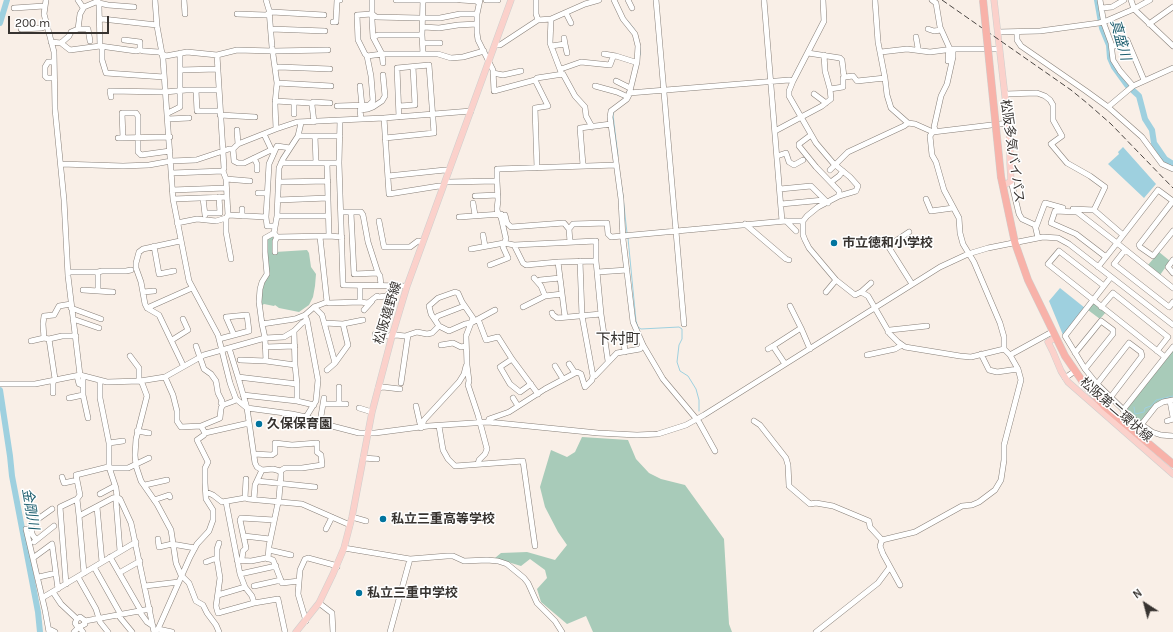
<!DOCTYPE html>
<meta charset="utf-8">
<style>
body{margin:0}
#map{position:relative;width:1173px;height:632px;overflow:hidden;background:#f9efe7;font-family:Karla,sans-serif}
canvas{display:block}
.north{position:absolute;left:1125px;top:584px;width:40px;height:40px;-webkit-text-stroke:3px #fff;paint-order:stroke;rotate:324deg;font-size:11px;font-weight:700;line-height:16px;text-align:center;color:#373330}
.north::after{content:'';display:block;margin:auto;width:14px;height:18px;background:#373330;clip-path:polygon(50% 0,100% 100%,50% 72%,0 100%)}
.scale{position:absolute;left:8px;top:16px;width:101px;height:18px;box-sizing:border-box;border:2px solid #373330;border-top:0;padding-left:5px;font-size:12px;line-height:14px;white-space:nowrap;color:#373330;-webkit-text-stroke:3px #fff;paint-order:stroke}
</style>
<div id="map">
<canvas width="1173" height="632"></canvas>
<div class="north">N</div>
<div class="scale">200 m</div>
</div>
<script>
const ctx = document.querySelector('canvas').getContext('2d');
ctx.lineJoin = 'round';
function paint(path, color) { ctx.fillStyle = color; ctx.fill(path, 'evenodd'); }
const shape = rows => new Path2D(rows.map(r => 'M' + r).join(''));
function strokePath(path, color, width, dash) { ctx.strokeStyle = color; ctx.lineWidth = width; ctx.lineCap = dash ? 'butt' : 'round'; ctx.setLineDash(dash || []); ctx.stroke(path); }
function label(font, color, halo, rows, align = 'center') {
  ctx.font = font + ' Karla,"Noto Sans JP",sans-serif'; ctx.lineWidth = 3; ctx.setLineDash([]); ctx.textBaseline = 'middle'; ctx.strokeStyle = halo; ctx.fillStyle = color; for (const [text, x, y, turn = 0] of rows) {
    ctx.save(); ctx.translate(x, y); ctx.rotate((+turn || 0) * Math.PI / 180); ctx.textAlign = isNaN(turn) ? turn : align; if (halo) ctx.strokeText(text, 0, 0); ctx.fillText(text, 0, 0); ctx.restore();
  }
}
const green = shape([
 [272,236,273,237,275,252,307,250,309,253,311,267,316,274,315,286,313,297,309,305,299,312,279,308,275,305,274,306,264,304,261,306,263,282,268,276,267,239],
 [1159,252,1170,261,1160,275,1148,265],
 [1094,302,1106,312,1100,319,1088,310],
 [1173,350,1173,399,1161,401,1141,423,1126,409],
 [582,437,628,440,636,459,649,473,661,479,685,485,724,539,729,624,732,632,593,632,586,616,567,624,541,602,537,589,547,578,545,570,530,559,521,566,495,558,501,553,527,552,555,560,567,545,558,532,545,507,540,487,551,450,567,457,575,452]
]);
const water = shape([
 [1123,147,1156,184,1144,198,1108,164,1119,154,1118,152],
 [1060,288,1085,308,1063,335,1049,301]
]);
const stream = shape([
 [627,20,635,30],
 [640,55,640,47],
 [614,111,613,115,618,156],
 [622,188,627,233],
 [628,238,636,321,638,327,641,329,679,327,682,329,682,339,679,345,677,362,680,371,688,376,696,389,699,400,699,411],
 [1134,407,1135,414,1144,412,1145,408,1151,406,1156,400,1173,396]
]);
const river = shape([
 [1097,0,1102,28,1109,45,1110,58,1114,67,1127,85,1139,96,1145,119,1152,130,1154,143,1165,159,1173,164],
 [0,23,7,0],
 [0,390,10,456,12,476,38,612,40,632]
]);
const minor = shape([
 [46,0,44,14,54,52,55,109,64,200,68,276,80,375],
 [78,0,82,6,84,7],
 [155,0,157,26,163,59,173,199,189,281,218,335,230,383,236,399,247,408,292,414,306,417,328,425,359,433,375,433,428,426,488,422,598,433,637,435,658,434,686,425,704,415,940,267,968,254,988,248,1043,237,1058,238,1069,244,1173,325],
 [184,0,185,14],
 [266,0,269,10,272,47,277,83,275,104,276,129],
 [372,0,372,20,373,37,382,54,438,54,451,58,463,57,484,51],
 [396,0,457,0],
 [461,0,476,1,479,3],
 [480,0,477,14,477,33,478,40,493,70,494,91,535,80,548,106,535,108,537,168],
 [486,0,498,0],
 [536,0,536,14,538,20],
 [614,0,623,19,635,34,638,46,637,62,629,95,627,99,611,111,610,117,621,199,623,239,633,322,643,345,656,367,663,379,699,422,715,451],
 [628,0,632,8],
 [656,0,684,324],
 [764,0,782,221],
 [823,0,824,21,793,81,789,91,789,96,816,143,833,163,850,177,858,186,856,191,839,196,818,207,807,216,803,221,803,235,805,240,809,248,836,280,855,295,861,292,868,296,890,334,898,342,905,347,960,356,971,357,1004,349],
 [875,0,878,42,885,78,887,95,891,108,908,123,915,124,933,132,1008,123],
 [932,0,936,3,940,27,949,47,948,61],
 [1100,0,1104,24,1111,43,1113,60,1120,71,1133,86],
 [1131,0,1134,9,1173,46],
 [98,1,99,3,108,5,134,7],
 [14,8,44,6],
 [1102,8,1112,7,1124,0],
 [566,13,571,23],
 [237,14,266,15,272,12,324,15],
 [102,19,157,25],
 [551,19,550,43,561,72],
 [333,22,336,22,337,0,340,0],
 [1149,24,1173,7],
 [424,27,439,28,458,25,477,24],
 [21,29,42,28,47,26],
 [271,29,325,31],
 [928,29,934,31,941,30],
 [998,32,1040,31,1099,23,1106,21,1134,9,1150,0],
 [1017,32,1017,40,1021,46,1086,91,1108,107,1142,137,1162,164,1173,169],
 [422,35,423,0],
 [373,37,378,35,422,35,423,54],
 [916,37,918,48,917,50],
 [124,40,140,42,140,50],
 [90,41,88,29,78,29,80,14,84,7,96,2,99,3,99,6,100,46,102,48,102,60,106,73,164,77],
 [51,42,61,43,70,50,100,46,136,51,140,50,143,51,159,52,166,56,187,52,217,55,237,50,273,51,328,50],
 [61,43,69,36,71,32,78,29],
 [423,43,440,43],
 [565,44,567,53],
 [495,45,500,45,538,20,551,19,585,4,599,0],
 [551,46,565,44,564,38],
 [1112,47,1127,40,1144,80],
 [881,52,907,49,930,52,953,49,999,49],
 [808,53,840,58,842,60,844,77],
 [604,54,616,56],
 [824,55,825,71,830,89],
 [367,56,382,54,383,63],
 [54,62,48,62,45,67,45,76,47,78,54,78],
 [275,68,279,67,330,69],
 [561,69,581,62,610,65,613,57,616,56,635,62,637,62],
 [180,70,218,69],
 [493,73,503,75,521,71],
 [535,80,537,78,563,74,575,96,585,107,586,116,592,127],
 [616,81,630,88],
 [277,83,331,86],
 [360,86,362,106],
 [595,86,617,92,628,97],
 [196,90,197,111,220,111],
 [629,93,789,80,793,81],
 [814,94,826,103],
 [1005,94,1037,93,1045,96,1050,100,1053,105,1053,120,1062,136,1051,144,1067,163,1090,176,1105,187,1094,210,1123,235],
 [111,97,110,91,165,92,186,90,218,90],
 [275,101,311,103,312,105,314,122],
 [371,103,373,101,371,76,367,56,365,54,358,40,357,15,372,14,376,17,419,18,440,18,460,14,477,14],
 [312,105,313,102,330,103],
 [337,106,369,105,371,103,372,105],
 [399,106,415,105,413,67],
 [1108,107,1133,86,1173,68],
 [168,113,180,107,180,53],
 [294,114,294,102],
 [220,115,255,117],
 [384,118,389,194,439,186,443,187],
 [168,119,189,118],
 [361,119,360,110,368,109,373,107,382,101,385,96,383,75],
 [237,130,238,144],
 [775,131,822,106,831,99,830,89,843,87,843,78,845,77,853,76,857,81,885,78],
 [264,134,272,151],
 [811,135,799,144,799,146,816,167,839,191,839,196],
 [298,136,340,136],
 [315,136,316,163],
 [118,138,170,137],
 [123,138,122,113,136,113,138,116,138,152,141,155,170,151],
 [385,138,434,133,429,65,397,68,399,117],
 [233,149,234,161,238,163,244,163,271,150],
 [777,156,786,153,789,162,794,165,803,160],
 [254,158,257,164,257,170],
 [281,163,339,163],
 [327,163,329,236],
 [61,164,123,166,149,165,171,161,196,160,229,149,233,149,238,144,276,129,297,122,340,120],
 [583,165,580,128,611,124],
 [830,170,848,152,904,126,908,123],
 [172,173,223,171],
 [388,176,445,170,449,171],
 [226,179,250,181],
 [497,181,497,169,616,165],
 [1011,181,1019,214,1022,219,1035,225,1038,238],
 [279,182,328,181],
 [448,182,497,181,498,200,497,209,498,214,501,217,506,239,504,243,471,249],
 [831,182,839,176,843,171],
 [780,189,811,186,828,203],
 [172,190,226,188],
 [258,193,267,193],
 [475,196,498,195],
 [227,197,228,215],
 [203,198,205,215],
 [173,199,227,197,226,179,223,171,224,168,217,55],
 [926,199,931,211,953,208],
 [278,200,328,198],
 [1173,201,1158,190,1117,243,1173,288],
 [1173,201,1139,245,1140,247,1153,256,1173,231],
 [473,203,475,215],
 [781,204,824,200],
 [1073,209,1094,210],
 [341,212,361,212,363,215,368,242,378,273],
 [205,213,220,213,219,197],
 [351,213,354,274,378,273,380,276,381,285],
 [505,215,507,223,511,227,564,223,569,229,573,224,607,223,608,234,611,237,786,221,803,221],
 [242,216,242,209],
 [277,216,328,216],
 [266,217,269,164,277,146,290,148],
 [459,217,501,214],
 [226,218,226,232,231,259],
 [379,221,384,247,410,247,418,241,423,242],
 [786,221,796,231],
 [177,223,197,219,216,221,226,218,228,215,266,217,267,226,275,226],
 [745,224,786,259,789,260],
 [1036,227,1045,203,1063,208],
 [569,229,570,242],
 [909,232,888,246,912,284],
 [274,233,277,237,329,236,342,237],
 [483,235,485,246],
 [320,237,327,302],
 [180,241,143,249,139,252,136,263,136,268,141,282,145,304,147,308,159,315,183,365],
 [154,246,159,274,174,271],
 [1125,250,1114,264,1169,307,1173,302],
 [275,252,275,241,277,237],
 [1173,260,1168,267,1173,273],
 [580,261,582,316,593,376],
 [596,261,558,262,526,265,523,263,514,245,596,241,596,261,601,314,608,361],
 [558,262,565,317],
 [490,265,508,258,503,247,504,243,514,245],
 [1098,267,1106,257,1076,234,1051,223,1055,211,1077,212,1117,243,1106,257],
 [68,272,98,272,102,271,126,271,131,270],
 [98,272,98,291,113,292],
 [598,272,627,270],
 [1111,277,1065,336,1085,369,1097,384,1132,418,1152,432,1161,435,1173,436],
 [534,278,541,286,545,296],
 [540,280,560,278],
 [407,286,343,285,339,163,340,120,384,118,471,111],
 [1104,286,1059,251,1048,264,1165,357,1173,347],
 [83,290,98,291],
 [143,292,154,291],
 [826,292,836,280],
 [861,292,871,283],
 [360,302,368,303,377,296,378,297,386,296,389,294,391,288],
 [790,306,801,328],
 [314,307,322,315,335,363,348,345,343,324,325,323],
 [523,307,545,296,562,294],
 [1101,307,1113,293,1168,337,1157,351],
 [71,308,101,319],
 [147,308,192,288],
 [364,310,372,301],
 [552,313,553,315,557,318,601,314],
 [73,319,99,328],
 [435,319,438,316,464,306],
 [478,319,486,340,498,337,512,359,538,394],
 [262,324,295,319,305,315,314,307,327,302,329,303,360,302,360,286],
 [343,324,363,320],
 [888,332,890,330,927,326],
 [375,334,387,336,396,335,405,336,417,332,427,334,432,333,439,326],
 [44,338,43,324,44,316,54,315,59,306,71,304],
 [49,339,62,336,76,336],
 [219,339,249,331,247,315,226,317,234,335],
 [172,340,188,330,183,319],
 [31,341,44,338,49,339,55,379,53,383,53,393],
 [624,342,625,352],
 [441,345,453,343,461,347,466,346],
 [196,346,204,369,211,374,216,381,218,393,222,401,221,403],
 [773,346,801,328,810,349],
 [265,347,295,346],
 [229,348,238,377],
 [768,349,773,346,785,364],
 [1075,353,1101,321,1113,330,1113,334,1085,369],
 [981,354,989,370,997,372,1018,369],
 [867,355,895,349,902,345],
 [1010,355,1052,332],
 [130,356,139,368,139,380,142,383,147,396,136,439,135,455,136,466,141,481,157,504,171,530,176,563,181,575,189,583,196,601,203,605,207,613,216,625,219,632],
 [512,359,500,367,510,384,520,392,531,384],
 [240,360,266,361,265,338,284,337,294,331],
 [266,361,295,365,294,331,302,323,307,320,306,318],
 [569,364,575,373],
 [555,366,563,379],
 [327,370,335,363],
 [77,376,79,384,82,385],
 [83,376,83,395],
 [165,377,173,395,177,411,177,421,181,427,201,426,218,419,220,418,221,408,223,405,234,401,236,399],
 [1065,378,1075,371],
 [100,381,100,398,109,443,109,467,116,488,117,497,116,501,120,551],
 [401,383,408,335],
 [0,384,35,384,80,375,107,382,140,381,165,377,204,355,265,338,262,324,259,302,260,289,262,282,267,274,265,252,265,238,274,233,277,216,279,168,283,159,298,136,301,123],
 [297,384,297,401],
 [1097,384,1129,343,1141,352,1142,356,1110,398],
 [378,388,383,387,400,389],
 [243,395,297,401,314,405],
 [69,398,83,395,88,418],
 [513,398,518,406],
 [1170,401,1173,417],
 [323,404,346,404],
 [339,404,339,387],
 [416,406,421,428,424,420,459,382,464,374,466,366],
 [359,408,372,412],
 [1123,410,1165,357],
 [306,417,316,401,318,380,307,320],
 [754,421,760,425,786,458,788,465,789,486,810,504,816,503,833,506,869,521,870,527,882,540],
 [1167,421,1173,419],
 [320,422,324,398],
 [488,422,489,419,509,412,545,389,577,372,581,374,585,387,592,380,593,376,595,376,617,353,640,349,643,345],
 [1141,425,1156,406,1163,402,1173,400],
 [439,426,443,450,448,459,455,466,523,461,535,546],
 [137,431,149,433],
 [205,433,249,423],
 [109,443,123,441],
 [254,454,272,455,275,453,275,443,292,445,317,443,317,452,321,455,322,465,302,468,285,468,280,471],
 [363,458,377,459],
 [478,464,479,460,485,454,487,449,478,415,468,385,469,381,467,365,466,336,471,323,473,318,462,302,458,293,455,292,438,298,429,306,431,314,439,326,449,331,465,324,471,323,495,310],
 [62,477,64,483,77,480,80,495,77,499],
 [77,480,76,475,108,467,111,468,128,468,149,458],
 [257,481,315,487],
 [145,485,167,480],
 [206,492,213,495,222,502,245,498,248,499,302,504,350,525],
 [100,494,115,486],
 [117,497,120,499,131,523,154,632],
 [245,498,246,479],
 [254,499,255,485,262,470],
 [154,500,169,495,170,497],
 [97,507,102,562],
 [352,517,366,521],
 [26,529,45,610,49,632],
 [326,529,332,517],
 [244,536,270,539],
 [158,539,159,547,172,544,195,548],
 [36,540,32,534,31,524,52,509],
 [882,540,915,532,962,506,972,505,979,502,995,490,1001,480,1004,460,1004,445,1021,380,1018,369,1010,355,1004,349,1004,337,1000,323,974,262,963,244,960,233,959,218,944,190,936,162,932,155,930,136,935,129,934,127,941,96,947,84,953,57,953,49],
 [882,540,880,546,883,554,900,585],
 [34,542,54,526],
 [219,543,217,549,217,560,220,578,216,606,218,613,254,603,252,596,245,587,240,574,226,502],
 [344,548,410,559,447,556,453,556,464,561,487,560,498,561,507,564,524,578,528,583,537,603,555,621,562,632],
 [269,550,291,555],
 [110,557,141,611],
 [33,558,52,544,58,589],
 [242,559,243,551,246,548,240,520,241,518,274,520],
 [268,559,269,546,279,498,281,474,280,471,273,469,262,470,257,467,255,463,247,408,238,377,297,384,295,365],
 [237,560,251,561,266,558,273,560,282,583,299,581],
 [206,562,214,559,217,560],
 [94,567,121,615],
 [84,573,79,516,113,498,117,497],
 [119,573,140,561],
 [240,574,276,566],
 [37,576,39,577,56,573],
 [78,577,96,609,100,622,108,632],
 [66,584,60,507,77,499,79,516],
 [145,586,179,582],
 [254,586,281,580],
 [53,592,61,604,77,619],
 [218,595,245,587],
 [42,598,136,542],
 [254,603,278,599,285,632],
 [319,603,332,613,333,632],
 [139,611,147,622,153,626],
 [118,615,132,632],
 [85,621,150,609],
 [306,621,298,594,300,570,305,559,308,558,334,565,337,567],
 [49,629,55,632],
 [158,629,190,557,197,544,209,531,213,520,213,510,206,499,205,483,205,468,208,462,197,440,204,435,205,433,201,426],
 [157,630,158,629,172,632],
 [74,632,79,627,85,624,84,620,80,617,77,619,75,623,77,626,79,627,83,632],
 [390,632,410,559],
 [816,632,878,583,890,567]
]);
const major = shape([
 [994,0,1010,140,1010,164,1011,181,1003,186],
 [1055,338,1048,342,1053,352,1061,371,1068,382,1173,474],
 [296,632,319,603,333,574,344,548,352,517,372,412,392,336,407,286,511,0]
]);
const highway = shape([
 [1001,177,1015,243,1028,280,1065,356,1085,385,1104,406,1173,464]
]);
const rail = shape([
 [942,0,1071,90,1087,103,1111,124,1173,188]
]);
const highwayBridge = shape([
 [983,0,1001,177]
]);
const markers = [
 [834,243,4,"#01749e"],
 [259,424,4,"#01749e"],
 [383,519,4,"#01749e"],
 [359,593,4,"#01749e"]
];
const streetNames = [
 ["松阪多気バイパス",1012,151,82],
 ["松阪嬉野線",388,313,-73],
 ["松阪第二環状線",1116,410,41]
];
const poiNames = [
 ["市立徳和小学校",842,243],
 ["久保保育園",267,424],
 ["私立三重高等学校",391,519],
 ["私立三重中学校",367,593]
];
const waterNames = [
 ["真盛川",1120,40,74],
 ["金剛川",30,509,80]
];
const quarterNames = [
 ["下村町",618,340]
];
paint(green, '#a8cbb9');
paint(water, '#9ed0df');
strokePath(stream, '#9ed0df', 1);
strokePath(river, '#9ed0df', 6);
strokePath(minor, '#877f78', 6);
strokePath(major, '#cfcecd', 7);
strokePath(highway, '#cfcecd', 8);
strokePath(minor, '#fff', 5);
strokePath(major, '#fbd1cb', 6);
strokePath(highway, '#f8b2a9', 7);
strokePath(rail, '#4b4643', 1, [6, 3]);
strokePath(highwayBridge, '#cfcecd', 8, []);
strokePath(highwayBridge, '#f8b2a9', 7);
for (const [x, y, r, color] of markers) { const dot = new Path2D(); dot.arc(x, y, r, 0, 2 * Math.PI); ctx.fillStyle = color; ctx.fill(dot); strokePath(dot, '#fff', 1.5); }
label('13px', '#373330', '#fff', streetNames);
label('bold 13px', '#373330', '#fff', poiNames, 'left');
label('italic 14px', '#1c5d6d', '#fff', waterNames);
label('15px', '#373330', '#fff', quarterNames);
</script>
